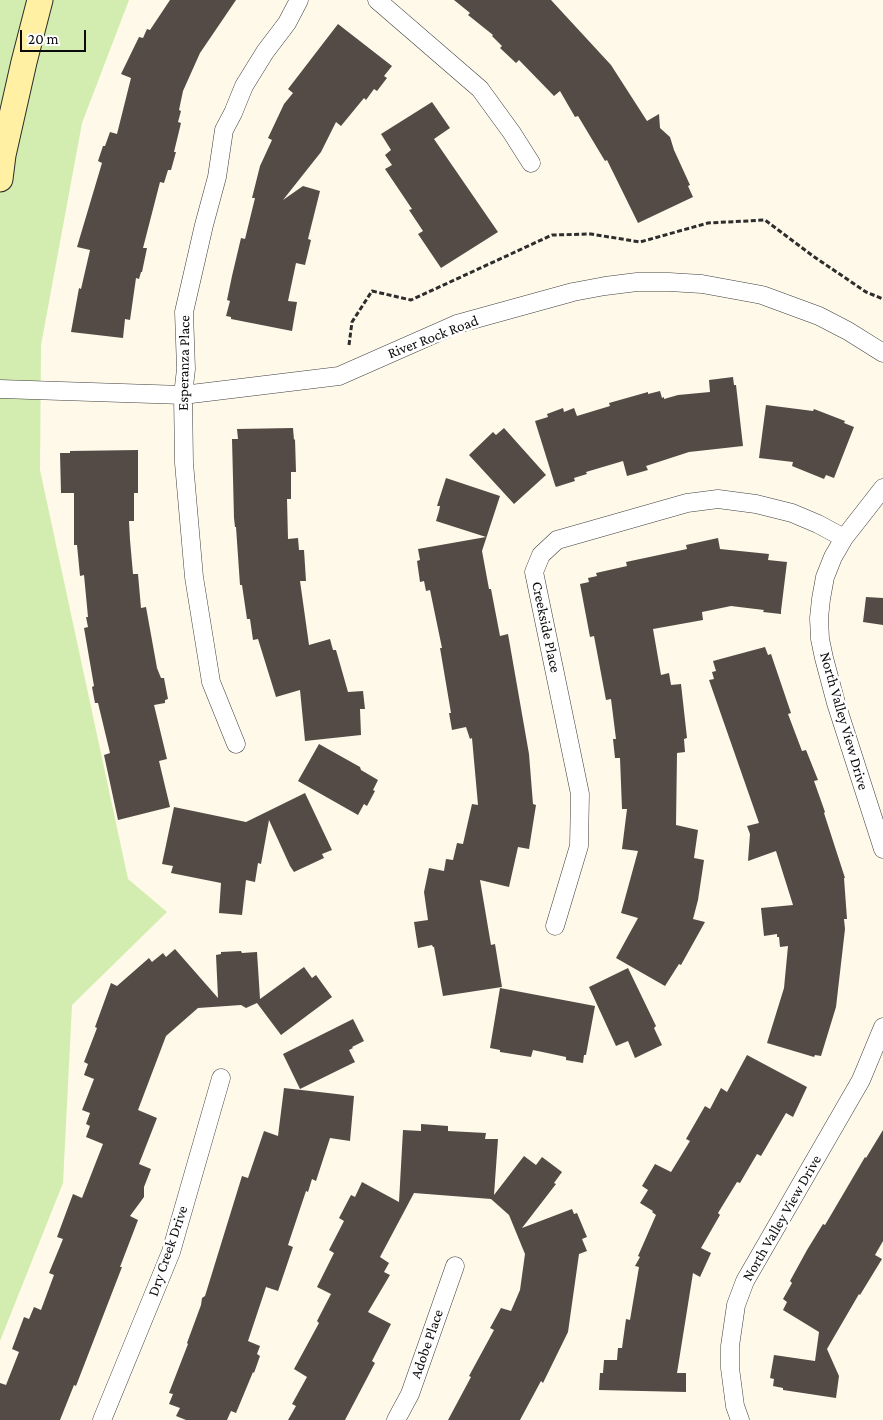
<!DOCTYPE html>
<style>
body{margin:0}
#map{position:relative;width:883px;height:1420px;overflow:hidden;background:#fff9e9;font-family:"Crimson Pro",serif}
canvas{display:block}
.scale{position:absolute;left:20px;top:30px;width:66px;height:22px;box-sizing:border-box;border:2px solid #0b0b0b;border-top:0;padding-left:6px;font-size:15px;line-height:18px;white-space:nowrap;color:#0b0b0b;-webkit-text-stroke:4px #fff;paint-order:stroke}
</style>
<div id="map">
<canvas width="883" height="1420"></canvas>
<div class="scale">20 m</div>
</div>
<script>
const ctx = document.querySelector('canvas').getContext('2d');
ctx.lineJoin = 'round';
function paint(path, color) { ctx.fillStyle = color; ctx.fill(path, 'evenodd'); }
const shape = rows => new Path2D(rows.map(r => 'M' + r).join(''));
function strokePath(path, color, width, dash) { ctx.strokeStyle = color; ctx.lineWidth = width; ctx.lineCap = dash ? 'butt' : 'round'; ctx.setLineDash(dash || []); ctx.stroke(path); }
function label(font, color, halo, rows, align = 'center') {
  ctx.font = font + ' "Crimson Pro",serif'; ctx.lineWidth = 5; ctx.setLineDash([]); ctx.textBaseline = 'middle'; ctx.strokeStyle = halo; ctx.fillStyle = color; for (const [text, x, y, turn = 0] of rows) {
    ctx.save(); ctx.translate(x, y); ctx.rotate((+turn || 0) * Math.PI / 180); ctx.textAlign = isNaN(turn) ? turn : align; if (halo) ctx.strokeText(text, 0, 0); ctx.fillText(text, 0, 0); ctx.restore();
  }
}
const green = shape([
 [0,0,129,0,82,123,41,345,40,470,128,879,167,912,72,1005,63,1183,0,1341]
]);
const building = shape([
 [170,0,236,0,200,53,183,91,179,110,181,111,178,122,181,123,174,152,176,152,171,170,168,170,164,183,160,182,143,248,147,248,142,272,141,272,139,279,136,278,130,320,125,319,123,338,71,332,79,288,81,289,90,250,77,247,102,163,98,161,103,146,105,146,110,132,117,134,131,78,121,74,139,37,143,38,147,29,150,30],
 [454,0,551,0,611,65,647,121,659,114,660,128,670,137,674,150,690,185,688,186,693,197,638,223,607,160,605,161,578,116,575,117,560,91,554,96,519,60,516,63,500,48,502,46,492,36,493,35,468,15,470,13],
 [338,24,392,66,384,76,387,78,377,91,374,89,366,100,364,98,341,126,336,122,321,152,283,200,303,186,320,191,308,239,311,240,305,265,296,263,288,301,297,302,292,331,231,319,231,317,226,316,230,301,227,300,232,276,241,238,245,239,255,198,252,198,260,166,272,140,268,138,284,104,293,93,288,89],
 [432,102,450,128,434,139,498,232,441,268,418,234,423,231,409,210,412,209,385,169,392,165,385,155,391,150,381,134],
 [733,377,734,385,736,385,743,446,689,452,646,466,648,470,627,476,623,461,586,472,587,474,574,478,575,481,556,487,555,485,535,421,548,417,547,414,563,408,564,412,574,408,577,416,610,406,609,403,648,392,648,394,660,391,662,398,664,397,664,399,678,395,710,392,709,380],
 [766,405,813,411,814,409,845,421,844,423,854,427,834,478,826,475,824,479,792,466,793,462,759,458],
 [293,428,294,440,295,439,296,472,291,472,291,499,287,499,288,539,298,538,299,550,304,550,306,581,300,581,309,645,330,639,333,650,336,650,348,692,363,691,365,709,360,709,361,735,305,741,300,690,276,697,258,639,253,640,250,619,247,619,242,585,240,585,236,527,235,527,234,518,232,439,238,439,237,429],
 [504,428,546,475,514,504,469,455,493,432,496,435],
 [138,450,138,493,134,493,134,521,129,521,130,540,133,574,138,574,141,608,146,607,157,668,161,678,164,678,168,699,165,700,165,703,154,705,167,759,159,761,170,807,118,820,104,755,110,753,98,703,95,703,92,687,94,686,84,628,88,627,86,617,88,617,84,575,80,576,77,545,74,545,74,493,61,493,60,453,70,453,70,451],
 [446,478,500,496,482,551,489,589,491,589,500,636,508,634,529,754,533,804,536,805,529,849,518,847,509,887,480,880,491,945,495,944,502,987,443,996,434,947,433,947,432,945,418,948,414,922,428,920,424,892,429,868,444,871,446,859,453,860,457,843,463,844,472,804,478,805,472,738,470,739,466,727,452,730,449,713,451,713,440,648,442,648,430,590,426,591,424,581,420,582,417,561,420,560,418,549,486,537,436,521,439,511,440,506,437,506],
 [718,538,720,549,769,554,768,560,787,562,781,611,781,614,763,612,764,610,731,606,702,612,703,620,653,629,661,675,669,673,671,685,681,684,687,738,684,739,685,752,677,753,676,825,698,830,694,858,704,860,698,900,693,919,705,922,681,965,679,964,665,986,616,958,638,918,621,913,638,851,622,849,627,809,622,809,620,758,615,758,613,739,616,739,611,699,606,700,594,636,590,637,580,584,589,582,588,578,597,576,596,573,627,566,626,562,687,549,686,545],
 [866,597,883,598,883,625,863,622],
 [765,647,768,655,771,654,791,713,788,714,802,751,806,750,818,780,814,781,825,812,824,813,845,878,844,878,847,919,844,919,845,929,836,1007,821,1056,815,1055,814,1057,767,1043,784,988,788,946,780,947,779,937,777,937,777,934,764,936,761,908,793,905,776,851,748,861,750,834,747,826,759,823,709,680,714,679,712,672,716,671,713,661],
 [319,744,360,767,361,770,378,780,373,790,375,791,367,806,364,804,358,815,298,781],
 [305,793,332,850,322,854,324,858,294,872,290,866,269,820,261,864,258,863,255,882,246,880,242,915,219,913,221,883,171,873,173,866,162,864,174,807,246,822],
 [175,949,218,998,216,955,221,954,221,952,241,951,242,953,257,952,260,999,304,967,312,978,316,975,332,997,281,1035,257,1003,246,1008,241,1005,198,1008,166,1036,138,1110,157,1118,139,1164,151,1169,144,1187,144,1197,130,1216,138,1220,120,1267,122,1267,76,1386,74,1385,60,1420,0,1420,0,1383,6,1385,19,1352,12,1349,24,1317,29,1319,34,1307,41,1310,54,1275,49,1273,63,1239,57,1237,73,1194,82,1198,103,1144,86,1137,90,1126,86,1124,90,1113,82,1110,94,1079,84,1075,88,1064,84,1062,97,1028,95,1027,111,983,117,986,149,958,152,962,163,953,166,957],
 [628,968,656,1026,654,1028,662,1045,635,1058,628,1041,616,1046,589,987],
 [500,988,595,1006,586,1055,584,1055,583,1063,566,1060,566,1057,533,1050,531,1057,500,1052,500,1050,490,1048],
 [353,1019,364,1041,352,1047,353,1048,349,1050,355,1062,300,1089,283,1054],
 [747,1055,807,1087,793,1117,786,1113,761,1156,757,1154,740,1183,737,1182,718,1213,720,1215,701,1248,711,1253,700,1277,693,1273,677,1373,686,1373,686,1392,599,1390,600,1373,603,1373,604,1360,617,1360,618,1348,622,1348,626,1319,630,1320,639,1267,635,1266,640,1257,638,1256,656,1215,652,1212,653,1211,640,1203,648,1190,642,1186,655,1164,671,1172,690,1141,686,1139,705,1106,710,1109,721,1088,727,1092],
 [284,1088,354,1096,350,1141,330,1138,316,1181,312,1179,308,1192,306,1191,288,1245,293,1247,278,1291,266,1287,248,1341,260,1346,257,1354,260,1356,254,1373,253,1372,236,1413,231,1411,227,1420,186,1420,176,1416,180,1408,169,1404,173,1394,169,1393,188,1344,187,1343,201,1305,202,1298,205,1296,242,1176,248,1178,264,1131,278,1136],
 [421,1124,448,1126,448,1131,486,1133,485,1139,498,1139,494,1195,524,1156,536,1165,542,1157,562,1172,554,1183,556,1184,522,1228,572,1209,574,1214,577,1213,587,1237,582,1239,587,1251,579,1254,568,1332,543,1383,541,1381,520,1420,448,1420,471,1377,469,1376,494,1330,490,1328,501,1308,511,1311,520,1290,525,1254,509,1215,491,1199,414,1193,380,1257,389,1263,384,1272,390,1275,368,1312,391,1324,372,1361,375,1363,345,1420,288,1420,296,1406,292,1404,307,1377,294,1369,319,1323,317,1321,331,1294,317,1287,334,1253,329,1250,344,1221,339,1218,351,1195,355,1197,362,1182,399,1202,403,1130,421,1131],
 [883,1130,883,1241,875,1255,882,1259,860,1295,859,1294,827,1349,839,1376,836,1398,783,1390,783,1388,773,1386,774,1379,770,1378,774,1355,815,1361,819,1332,783,1310,787,1302,783,1299,792,1283,790,1281,807,1250,823,1224,825,1225,865,1157,866,1158]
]);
const path = shape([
 [349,345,352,322,372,291,411,300,552,235,591,234,640,242,708,223,765,220,813,256,866,292,883,299]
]);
const street = shape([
 [377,0,480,89,512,133,531,163],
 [0,389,183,395,339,376,457,324,573,292,605,286,637,282,669,282,702,284,762,295,819,316,848,331,883,353],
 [883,488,844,538,833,557,825,577,821,599,819,618,820,639,824,658,836,703,883,849],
 [236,744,211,682,194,577,184,463,183,395,186,369,184,312,204,225,217,177,224,130,233,113,244,86,265,52,287,23,299,0],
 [555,926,579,846,580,794,534,572,541,555,557,540,687,503,718,499,756,504,792,513,818,524,844,538],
 [102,1420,171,1252,221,1078],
 [396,1420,410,1394,455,1266],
 [740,1420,735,1406,730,1368,730,1346,736,1305,745,1281,861,1080,883,1027]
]);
const secondary = shape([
 [0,179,3,155,24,62,40,0]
]);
const streetNames = [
 ["River Rock Road",433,337,-21],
 ["Esperanza Place",184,363,-89],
 ["Creekside Place",546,627,78],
 ["North Valley View Drive",844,721,74],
 ["North Valley View Drive",782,1218,-60],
 ["Dry Creek Drive",168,1251,-71],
 ["Adobe Place",427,1344,-71]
];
paint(green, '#d2edaf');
paint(building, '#544b46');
strokePath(street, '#3e3e3e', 19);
strokePath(secondary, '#2d2d2d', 27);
strokePath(path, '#2d2d2d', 3, [5, 2.5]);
strokePath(street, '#fff', 18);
strokePath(secondary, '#fff0a4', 25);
label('15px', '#0b0b0b', '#fff', streetNames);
</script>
